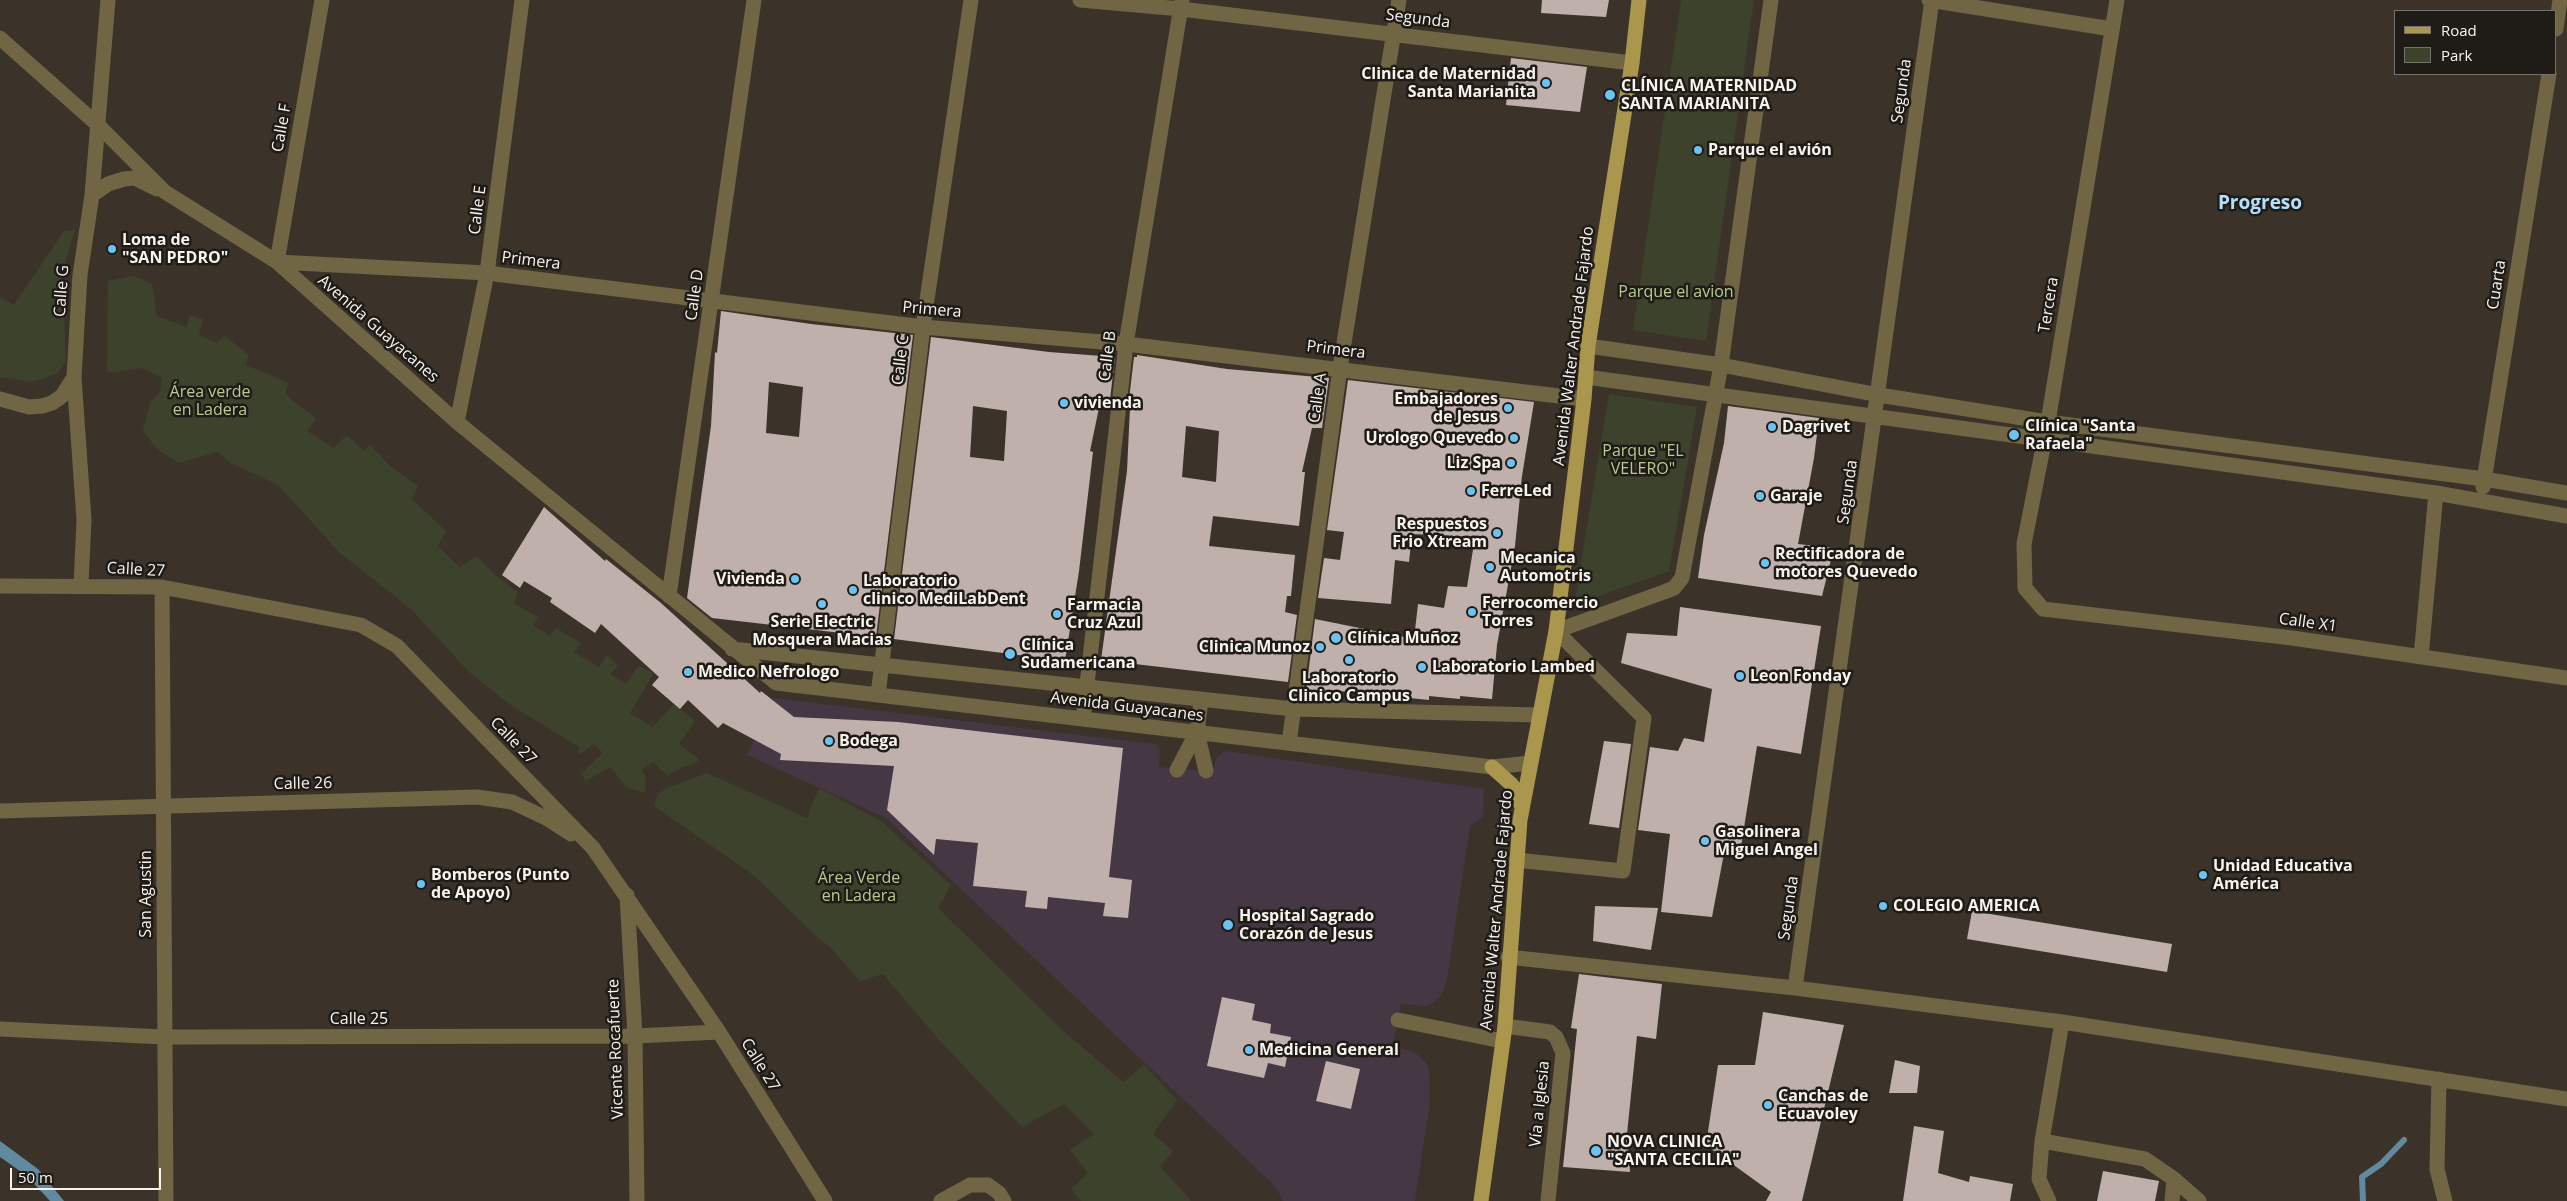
<!DOCTYPE html>
<meta charset="utf-8">
<style>
body{margin:0}
#map{position:relative;width:2567px;height:1201px;overflow:hidden;background:#3b332a;font-family:"Open Sans",sans-serif}
canvas{display:block}
.legend{position:absolute;left:2394px;top:10px;width:162px;height:65px;box-sizing:border-box;background:#1f1b17;border:1px solid #76716d;margin:0;padding:6px 9px;list-style:none;font-size:15px;color:#f8f3ed}
.legend li{display:flex;align-items:center;gap:10px;height:25px}
.legend b{width:25px;border:1px solid #76716d}
.scale{position:absolute;left:10px;top:1168px;width:151px;height:22px;box-sizing:border-box;border:2px solid #f8f3ed;border-top:0;padding-left:6px;font-size:15px;line-height:18px;white-space:nowrap;color:#f8f3ed;-webkit-text-stroke:4px #1f1b17;paint-order:stroke}
</style>
<div id="map">
<canvas width="2567" height="1201"></canvas>
<ul class="legend">
<li><b style="height:6px;background:#aa964c"></b>Road</li>
<li><b style="height:14px;background:#3c422c"></b>Park</li>
</ul>
<div class="scale">50 m</div>
</div>
<script>
const ctx = document.querySelector('canvas').getContext('2d');
ctx.lineJoin = 'round';
function paint(path, color) { ctx.fillStyle = color; ctx.fill(path, 'evenodd'); }
const shape = rows => new Path2D(rows.map(r => 'M' + r).join(''));
function strokePath(path, color, width, dash) { ctx.strokeStyle = color; ctx.lineWidth = width; ctx.lineCap = dash ? 'butt' : 'round'; ctx.setLineDash(dash || []); ctx.stroke(path); }
function label(font, color, halo, rows, align = 'center') {
  ctx.font = font + ' "Open Sans",sans-serif'; ctx.lineWidth = 5; ctx.setLineDash([]); ctx.textBaseline = 'middle'; ctx.strokeStyle = halo; ctx.fillStyle = color; for (const [text, x, y, turn = 0] of rows) {
    ctx.save(); ctx.translate(x, y); ctx.rotate((+turn || 0) * Math.PI / 180); ctx.textAlign = isNaN(turn) ? turn : align; if (halo) ctx.strokeText(text, 0, 0); ctx.fillText(text, 0, 0); ctx.restore();
  }
}
const industrial = shape([
 [774,698,1154,744,1158,745,1160,750,1159,767,1213,772,1216,758,1225,751,1484,789,1483,817,1470,826,1447,980,1442,994,1433,1003,1426,1006,1401,1004,1393,1044,1418,1055,1427,1064,1429,1070,1430,1102,1415,1201,1283,1201,1276,1187,886,818,747,755]
]);
const green = shape([
 [1681,0,1754,0,1706,341,1633,330],
 [75,230,62,273,66,361,57,374,32,382,0,377,0,297,14,305,64,231],
 [133,276,152,284,157,316,186,327,190,316,203,319,199,335,217,343,225,336,249,355,246,365,289,383,285,393,294,402,316,418,308,431,333,448,347,435,364,451,370,445,390,466,418,486,412,499,446,531,438,546,459,567,477,556,493,573,518,592,514,603,539,618,533,625,550,636,556,628,581,643,574,652,599,667,607,655,618,666,610,674,626,684,638,666,654,673,630,713,653,727,674,704,695,721,679,744,700,760,667,775,653,762,641,770,646,777,645,793,626,787,611,767,586,781,581,774,603,753,594,744,579,755,579,747,509,704,468,671,412,610,339,552,278,485,229,462,218,452,178,463,157,449,143,431,150,403,160,392,162,378,142,368,107,373,108,281],
 [1609,394,1697,407,1669,571,1574,605],
 [707,773,807,818,819,788,881,821,951,885,938,908,1061,1029,1123,1082,1144,1065,1177,1100,1153,1134,1173,1151,1160,1166,1191,1201,1081,1201,1071,1189,1088,1173,1070,1150,1094,1134,1064,1104,1022,1127,941,1042,883,974,860,981,830,947,816,936,752,874,654,806,658,794,667,788]
]);
const water = shape([
 [0,1141,38,1169,64,1201,50,1201,27,1176,0,1157]
]);
const stream = shape([
 [2363,1201,2362,1177,2381,1164,2404,1140]
]);
const building = shape([
 [1542,0,1609,0,1606,17,1541,13],
 [1511,58,1587,67,1580,112,1506,105],
 [721,311,811,324,913,335,876,637,712,618,687,598,711,426,715,352,717,353],
 [769,382,803,387,799,437,766,433],
 [931,337,1049,352,1115,357,1109,408,1099,408,1090,451,1093,452,1079,571,1065,661,894,639],
 [973,406,1007,411,1004,461,970,457],
 [1137,355,1227,369,1329,378,1322,428,1312,428,1302,472,1305,472,1299,526,1213,516,1209,546,1295,555,1291,596,1287,596,1285,612,1297,615,1288,682,1101,660,1127,471,1130,408,1128,408,1134,357,1137,357],
 [1186,426,1219,431,1216,482,1182,477],
 [1348,380,1534,402,1522,476,1515,546,1497,645,1492,699,1460,696,1460,699,1429,696,1429,700,1360,693,1328,690,1328,694,1306,691,1315,619,1414,639,1418,604,1444,608,1448,586,1467,587,1475,537,1412,534,1409,562,1395,560,1391,604,1318,598,1324,558,1340,560,1344,532,1327,530],
 [1728,406,1819,418,1814,458,1798,544,1834,548,1822,596,1698,578,1704,535,1724,443],
 [544,507,605,561,606,559,661,603,760,693,761,691,794,717,898,722,1123,748,1109,877,1132,880,1128,918,1103,916,1105,903,1048,897,1047,909,1025,907,1027,891,973,886,978,843,936,839,934,855,887,810,894,766,780,760,781,754,723,723,718,728,688,700,680,709,652,685,659,677,601,624,595,633,550,602,552,598,524,581,520,588,502,575],
 [1680,607,1821,626,1801,754,1757,746,1740,853,1725,848,1712,917,1661,912,1670,834,1638,830,1650,747,1678,751,1684,738,1704,742,1712,689,1621,663,1627,633,1677,636],
 [1604,741,1631,744,1619,828,1589,824],
 [1595,906,1658,908,1651,950,1593,941],
 [1972,911,2172,944,2167,972,1967,939],
 [1579,974,1662,984,1656,1039,1637,1036,1627,1134,1630,1172,1563,1167,1577,1029,1571,1028],
 [1222,997,1255,1004,1252,1020,1271,1024,1270,1033,1291,1037,1285,1067,1268,1063,1264,1078,1207,1066],
 [1763,1012,1844,1025,1802,1201,1766,1201,1771,1192,1706,1145,1718,1065,1755,1065],
 [1895,1060,1920,1066,1917,1093,1889,1093],
 [1326,1061,1360,1069,1351,1109,1316,1101],
 [1914,1126,1944,1131,1938,1173,1969,1182,1970,1176,2013,1184,2010,1201,1903,1201],
 [2103,1171,2159,1181,2155,1201,2097,1201]
]);
const minor = shape([
 [322,0,277,262,487,273,923,327,1126,344,1584,399],
 [1080,0,1181,9,1632,63],
 [1929,0,2112,29],
 [2117,0,2048,422,2024,544,2025,588,2043,609,2292,638,2567,678],
 [2556,29,2560,0],
 [0,38,98,125,165,192,277,262,457,422,776,683,1492,767,1530,763],
 [92,195,108,184,124,179,135,178,157,189],
 [1588,346,1721,365,1879,395,2048,422,2484,479,2567,493],
 [1586,377,2436,493,2567,516],
 [0,399,29,407,42,406,52,403,62,396,74,377],
 [457,422,487,273,522,0],
 [2483,487,2549,74],
 [81,585,84,520,74,377,80,275,92,195,108,0],
 [0,586,162,587,361,625,397,646,593,848,719,1032,825,1201],
 [162,587,166,1201],
 [669,596,754,0],
 [732,649,1293,709,1539,715],
 [2421,657,2436,493],
 [878,695,923,327,971,0],
 [1083,719,1126,344,1182,0],
 [1197,732,1206,771],
 [1289,743,1340,368,1399,0],
 [1177,770,1197,732,1201,700],
 [0,811,477,797,512,802,546,818,571,834],
 [1516,860,1623,871,1644,718,1556,631,1664,592,1674,588,1682,578,1721,365,1771,0],
 [627,895,635,1036,637,1201],
 [1508,957,1795,988,2062,1022,2042,1141,2039,1179,2049,1201],
 [1795,988,1932,0],
 [1398,1020,1502,1041],
 [2062,1022,2567,1099],
 [1505,1026,1550,1032,1556,1037,1563,1053,1548,1201],
 [0,1029,164,1037,635,1036,719,1032],
 [2439,1079,2437,1169,2445,1201],
 [2042,1141,2145,1159,2174,1179,2199,1201],
 [941,1201,970,1185,988,1185,999,1193,1004,1201],
 [2172,1201,2174,1179]
]);
const major = shape([
 [1492,767,1511,784,1522,799,1521,805],
 [1481,1201,1505,1026,1520,820,1556,631,1584,399,1588,346,1632,63,1639,0]
]);
const markers = [
 [1546,83,5,"#6cc3f2"],
 [1610,95,6,"#6cc3f2"],
 [1698,150,5,"#6cc3f2"],
 [112,249,5,"#6cc3f2"],
 [1064,403,5,"#6cc3f2"],
 [1508,408,5,"#6cc3f2"],
 [1772,427,5,"#6cc3f2"],
 [2014,435,6,"#6cc3f2"],
 [1514,438,5,"#6cc3f2"],
 [1511,463,5,"#6cc3f2"],
 [1471,491,5,"#6cc3f2"],
 [1760,496,5,"#6cc3f2"],
 [1497,533,5,"#6cc3f2"],
 [1765,563,5,"#6cc3f2"],
 [1490,567,5,"#6cc3f2"],
 [795,579,5,"#6cc3f2"],
 [853,590,5,"#6cc3f2"],
 [822,604,5,"#6cc3f2"],
 [1472,612,5,"#6cc3f2"],
 [1057,614,5,"#6cc3f2"],
 [1336,638,6,"#6cc3f2"],
 [1320,647,5,"#6cc3f2"],
 [1010,654,6,"#6cc3f2"],
 [1349,660,5,"#6cc3f2"],
 [1422,667,5,"#6cc3f2"],
 [688,672,5,"#6cc3f2"],
 [1740,676,5,"#6cc3f2"],
 [829,741,5,"#6cc3f2"],
 [1705,841,5,"#6cc3f2"],
 [2203,875,5,"#6cc3f2"],
 [421,884,5,"#6cc3f2"],
 [1883,906,5,"#6cc3f2"],
 [1228,925,6,"#6cc3f2"],
 [1249,1050,5,"#6cc3f2"],
 [1768,1105,5,"#6cc3f2"],
 [1596,1151,6,"#6cc3f2"]
];
const streetNames = [
 ["Segunda",1418,19,7],
 ["Segunda",1902,91,-82],
 ["Calle F",282,128,-80],
 ["Calle E",478,210,-83],
 ["Primera",531,261,7],
 ["Cuarta",2497,285,-81],
 ["Calle G",62,291,-86],
 ["Calle D",695,295,-82],
 ["Tercera",2049,305,-81],
 ["Primera",932,310,5],
 ["Avenida Guayacanes",378,329,41],
 ["Avenida Walter Andrade Fajardo",1574,346,-83],
 ["Primera",1336,350,7],
 ["Calle B",1108,356,-83],
 ["Calle C",901,360,-83],
 ["Calle A",1318,398,-82],
 ["Segunda",1848,492,-82],
 ["Calle 27",136,570,3],
 ["Calle X1",2308,623,8],
 ["Avenida Guayacanes",1127,707,7],
 ["Calle 27",513,741,46],
 ["Calle 26",303,784,-1],
 ["San Agustin",146,894,-90],
 ["Segunda",1789,908,-82],
 ["Avenida Walter Andrade Fajardo",1497,910,-85],
 ["Calle 25",359,1019],
 ["Vicente Rocafuerte",616,1049,-92],
 ["Calle 27",760,1065,58],
 ["Vía a Iglesia",1540,1104,-84]
];
const poiNames = [
 ["Clinica de Maternidad",1536,74,"right"],
 ["Santa Marianita",1536,92,"right"],
 ["CLÍNICA MATERNIDAD",1621,86],
 ["SANTA MARIANITA",1621,104],
 ["Parque el avión",1708,150],
 ["Loma de",122,240],
 ["\"SAN PEDRO\"",122,258],
 ["Embajadores",1498,399,"right"],
 ["de Jesus",1498,417,"right"],
 ["vivienda",1074,403],
 ["Clínica \"Santa",2025,426],
 ["Rafaela\"",2025,444],
 ["Dagrivet",1782,427],
 ["Urologo Quevedo",1504,438,"right"],
 ["Liz Spa",1501,463,"right"],
 ["FerreLed",1481,491],
 ["Garaje",1770,496],
 ["Respuestos",1487,524,"right"],
 ["Frio Xtream",1487,542,"right"],
 ["Rectificadora de",1775,554],
 ["motores Quevedo",1775,572],
 ["Mecanica",1500,558],
 ["Automotris",1500,576],
 ["Vivienda",785,579,"right"],
 ["Laboratorio",863,581],
 ["clinico MediLabDent",863,599],
 ["Ferrocomercio",1482,603],
 ["Torres",1482,621],
 ["Farmacia",1067,605],
 ["Cruz Azul",1067,623],
 ["Serie Electric",822,622,"center"],
 ["Mosquera Macias",822,640,"center"],
 ["Clínica Muñoz",1347,638],
 ["Clínica",1021,645],
 ["Sudamericana",1021,663],
 ["Clinica Munoz",1310,647,"right"],
 ["Laboratorio Lambed",1432,667],
 ["Medico Nefrologo",698,672],
 ["Leon Fonday",1750,676],
 ["Laboratorio",1349,678,"center"],
 ["Clinico Campus",1349,696,"center"],
 ["Bodega",839,741],
 ["Gasolinera",1715,832],
 ["Miguel Angel",1715,850],
 ["Unidad Educativa",2213,866],
 ["América",2213,884],
 ["Bomberos (Punto",431,875],
 ["de Apoyo)",431,893],
 ["COLEGIO AMERICA",1893,906],
 ["Hospital Sagrado",1239,916],
 ["Corazón de Jesus",1239,934],
 ["Medicina General",1259,1050],
 ["Canchas de",1778,1096],
 ["Ecuavoley",1778,1114],
 ["NOVA CLINICA",1607,1142],
 ["\"SANTA CECILIA\"",1607,1160]
];
const parkNames = [
 ["Parque el avion",1676,292],
 ["Área verde",210,392],
 ["en Ladera",210,410],
 ["Parque \"EL",1643,451],
 ["VELERO\"",1643,469],
 ["Área Verde",859,878],
 ["en Ladera",859,896]
];
const quarterNames = [
 ["Progreso",2260,204]
];
paint(industrial, '#453744');
paint(green, '#3c422c');
paint(water, '#628a9e');
strokePath(stream, '#628a9e', 6);
paint(building, '#bfb0ac');
strokePath(minor, '#706644', 15);
strokePath(major, '#aa964c', 15);
for (const [x, y, r, color] of markers) { const dot = new Path2D(); dot.arc(x, y, r, 0, 2 * Math.PI); ctx.fillStyle = color; ctx.fill(dot); strokePath(dot, '#1f1b17', 2); }
label('16px', '#f8f3ed', '#1f1b17', streetNames);
label('bold 16px', '#f8f3ed', '#1f1b17', poiNames, 'left');
label('16px', '#b8cb8e', '#1f1b17', parkNames);
label('bold 19px', '#b3e0fb', '#1f1b17', quarterNames);
</script>
